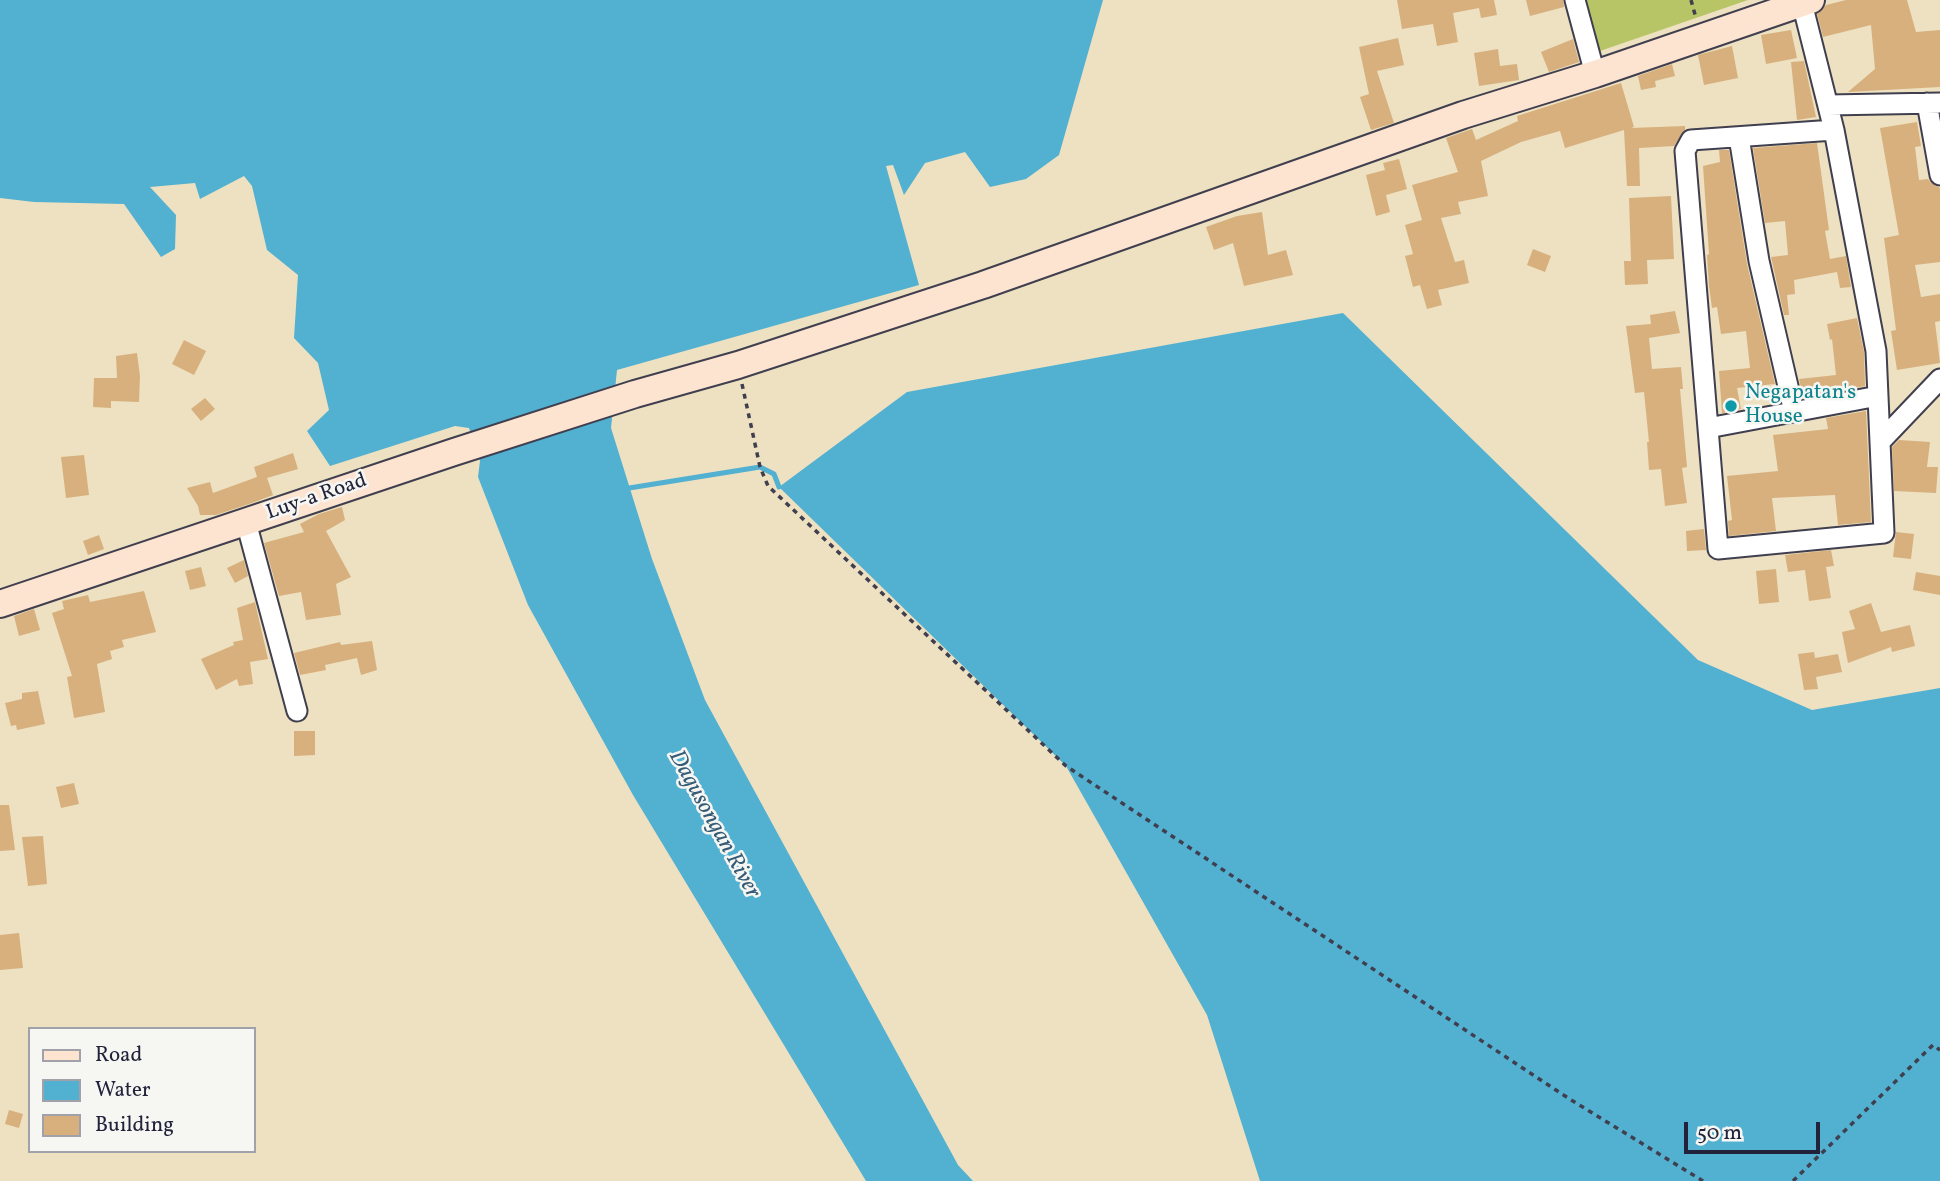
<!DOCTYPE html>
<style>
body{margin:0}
#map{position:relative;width:1940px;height:1181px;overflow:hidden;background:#ede1c1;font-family:Vollkorn,serif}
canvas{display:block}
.legend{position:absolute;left:28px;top:1027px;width:228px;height:126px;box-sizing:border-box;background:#f6f6f2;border:2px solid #a1a1a9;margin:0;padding:9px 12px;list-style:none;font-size:21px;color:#22223b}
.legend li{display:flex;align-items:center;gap:14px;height:35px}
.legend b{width:35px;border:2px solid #a1a1a9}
.scale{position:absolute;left:1684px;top:1122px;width:136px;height:32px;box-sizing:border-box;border:4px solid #22223b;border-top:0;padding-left:9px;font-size:21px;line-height:24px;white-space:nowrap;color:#22223b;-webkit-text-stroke:5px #f6f6f2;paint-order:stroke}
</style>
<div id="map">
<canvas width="1940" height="1181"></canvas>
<ul class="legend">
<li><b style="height:9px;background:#fde4d1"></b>Road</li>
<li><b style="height:19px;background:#52b0d1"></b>Water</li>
<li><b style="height:19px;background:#d7b07e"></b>Building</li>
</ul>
<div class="scale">50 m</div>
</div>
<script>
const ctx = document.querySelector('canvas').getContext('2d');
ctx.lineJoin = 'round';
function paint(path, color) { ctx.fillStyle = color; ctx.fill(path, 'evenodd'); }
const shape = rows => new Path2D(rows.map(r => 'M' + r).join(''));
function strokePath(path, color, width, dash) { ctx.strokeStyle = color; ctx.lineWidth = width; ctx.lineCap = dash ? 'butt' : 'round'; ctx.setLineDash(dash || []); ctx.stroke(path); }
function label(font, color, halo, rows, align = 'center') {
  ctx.font = font + ' Vollkorn,serif'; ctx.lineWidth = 5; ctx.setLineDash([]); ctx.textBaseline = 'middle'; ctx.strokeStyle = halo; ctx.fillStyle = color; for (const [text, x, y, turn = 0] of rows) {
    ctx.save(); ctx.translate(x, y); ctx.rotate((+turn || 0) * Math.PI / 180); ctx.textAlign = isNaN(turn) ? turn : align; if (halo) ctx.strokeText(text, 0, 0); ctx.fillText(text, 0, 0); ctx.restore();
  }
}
const green = shape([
 [1586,0,1748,0,1600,51]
]);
const water = shape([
 [0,0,1103,0,1059,155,1026,179,990,187,965,152,925,163,904,195,893,165,886,166,919,285,617,370,611,428,652,559,705,700,958,1165,973,1181,866,1181,633,795,528,605,478,477,480,461,469,428,455,426,330,466,307,431,329,410,318,363,294,338,298,275,267,250,252,186,244,176,200,199,195,183,150,187,176,215,175,249,161,257,124,204,34,202,0,198],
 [1343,313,1698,660,1812,710,1940,688,1940,1181,1260,1181,1207,1015,1066,766,779,487,907,392]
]);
const stream = shape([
 [623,489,760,467,774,474,779,487]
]);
const building = shape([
 [1397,0,1494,0,1497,15,1481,18,1479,8,1453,13,1458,42,1437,46,1433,24,1402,29],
 [1526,0,1563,0,1564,7,1530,16],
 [1846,0,1907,0,1916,32,1940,30,1940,87,1848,92,1875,69,1871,25,1823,37,1817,14,1826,5],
 [1791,30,1797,58,1766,64,1761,35],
 [1398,38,1404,65,1377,71,1394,123,1371,130,1360,97,1369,94,1359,47],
 [1573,39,1579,62,1549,72,1541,52],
 [1732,46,1738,78,1704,85,1698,55],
 [1498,49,1500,66,1517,64,1519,80,1479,86,1474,53],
 [1804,61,1816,117,1797,120,1791,62],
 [1672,64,1675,76,1655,81,1656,87,1641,90,1638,76],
 [1621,83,1634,127,1631,128,1685,126,1685,130,1674,146,1639,148,1640,186,1627,186,1624,130,1565,148,1560,131,1521,142,1481,161,1488,196,1458,202,1461,214,1441,218,1455,262,1464,260,1469,283,1438,290,1442,305,1427,309,1420,285,1413,287,1405,256,1413,254,1405,225,1422,220,1412,185,1458,172,1446,138,1472,129,1476,140,1518,121,1517,116],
 [1917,122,1921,146,1915,147,1919,180,1928,179,1931,183,1940,188,1940,262,1915,265,1921,297,1940,294,1940,321,1935,322,1940,363,1897,370,1891,331,1896,330,1884,238,1899,235,1880,128],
 [1817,143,1829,230,1825,231,1830,259,1846,256,1851,287,1840,288,1837,272,1794,280,1795,294,1787,295,1789,315,1784,315,1771,257,1788,255,1785,221,1765,223,1753,148],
 [1719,150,1729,150,1747,264,1775,384,1737,388,1741,409,1722,413,1719,371,1750,368,1746,331,1721,334,1717,307,1712,308,1709,286,1707,255,1709,254,1703,166,1720,162],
 [1399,159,1407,189,1386,195,1390,212,1376,216,1366,175,1385,170,1383,163],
 [1671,196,1674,259,1647,260,1648,284,1625,285,1624,261,1631,261,1629,198],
 [1262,212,1268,255,1286,250,1293,275,1244,286,1233,243,1214,250,1206,227,1237,216],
 [1533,249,1551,256,1545,272,1527,265],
 [1675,311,1680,333,1649,338,1652,369,1681,367,1683,389,1680,389,1687,467,1682,468,1687,503,1665,506,1661,469,1649,470,1647,442,1649,442,1644,392,1635,393,1626,326,1651,324,1650,315],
 [1857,318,1864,352,1865,386,1803,398,1799,379,1836,375,1832,339,1830,340,1827,324],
 [184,340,206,351,194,375,172,364],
 [137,353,140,376,139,402,111,401,111,408,93,407,94,378,117,378,116,356],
 [205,398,215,409,201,421,191,409],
 [1866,411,1871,522,1838,525,1835,495,1772,498,1776,531,1729,536,1728,521,1732,520,1727,476,1778,471,1773,435,1828,429,1826,418],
 [1899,440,1930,442,1927,467,1938,467,1936,493,1894,491,1892,447],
 [293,453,298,469,267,478,273,495,252,503,216,515,200,515,198,506,187,488,210,482,213,493,257,477,254,467],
 [84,455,89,495,66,498,61,457],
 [342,507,345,520,326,531,351,577,336,584,341,615,306,620,301,592,279,596,264,543,304,532,300,524,319,514],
 [1704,529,1706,550,1687,551,1686,531],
 [1896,532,1914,534,1911,559,1893,557],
 [99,535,104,549,88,555,83,541],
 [1831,550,1834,566,1826,567,1831,598,1809,601,1805,570,1788,572,1785,555],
 [244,560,248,576,235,583,227,568],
 [201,567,206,586,190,590,185,571],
 [1776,569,1779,602,1759,604,1756,571],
 [1916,572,1940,576,1940,595,1913,590],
 [144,591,156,632,122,640,124,647,110,651,112,659,97,664,105,712,74,718,67,677,72,676,52,613,64,609,62,601,88,595,90,602],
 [255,602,268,659,250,662,253,684,239,686,237,679,216,690,201,659,234,645,233,642,243,640,237,608],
 [1871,603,1881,632,1910,625,1915,646,1892,652,1891,647,1848,663,1842,632,1855,629,1849,611],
 [34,609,40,630,19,636,14,616],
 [372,641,377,670,361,675,357,658,325,665,326,670,300,675,294,653,340,642,341,645],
 [1814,652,1815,658,1838,654,1842,672,1816,677,1818,689,1804,690,1798,654],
 [38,691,45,724,17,730,16,725,11,726,5,703,22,699,22,693],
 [294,731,315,731,315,755,294,756],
 [74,783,79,804,61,808,56,787],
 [0,805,9,805,15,850,0,851],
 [43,836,47,884,28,886,22,837],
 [19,933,23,968,0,970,0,935],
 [9,1110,23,1114,19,1128,5,1124]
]);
const path = shape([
 [1691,0,1696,18],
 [742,384,760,467,768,486,1066,766,1568,1098,1703,1181],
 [1793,1181,1933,1045,1940,1050]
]);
const minor = shape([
 [1575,0,1595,74],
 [1802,3,1834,130,1876,351,1884,533,1718,549,1685,151,1691,140,1834,130],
 [1927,103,1940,175],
 [1828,105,1940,103],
 [1739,137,1759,261,1794,412],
 [1708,428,1878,396],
 [1880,442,1940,379],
 [246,522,297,711]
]);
const secondary = shape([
 [0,604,454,452,635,394,738,365,983,285,1463,115,1595,74,1811,0]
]);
const markers = [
 [1731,406,7,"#0f9aa8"]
];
const cultureNames = [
 ["Negapatan's",1745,394],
 ["House",1745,418]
];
const streetNames = [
 ["Luy-a Road",317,498,-19]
];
const waterNames = [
 ["Dagusongan River",713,825,61]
];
paint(green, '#b8c567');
paint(water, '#52b0d1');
strokePath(stream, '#52b0d1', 5);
paint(building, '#d7b07e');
strokePath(minor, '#403f4f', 23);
strokePath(secondary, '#403f4f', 30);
strokePath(path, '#403f4f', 3.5, [5, 5]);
strokePath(minor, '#fff', 19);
strokePath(secondary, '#fde4d1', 26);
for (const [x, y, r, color] of markers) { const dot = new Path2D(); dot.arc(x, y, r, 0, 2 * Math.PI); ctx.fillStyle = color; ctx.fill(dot); strokePath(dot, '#f6f6f2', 2.5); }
label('21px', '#0d838f', '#f6f6f2', cultureNames, 'left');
label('21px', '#22223b', '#f6f6f2', streetNames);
label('italic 23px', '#355b77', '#f6f6f2', waterNames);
</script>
